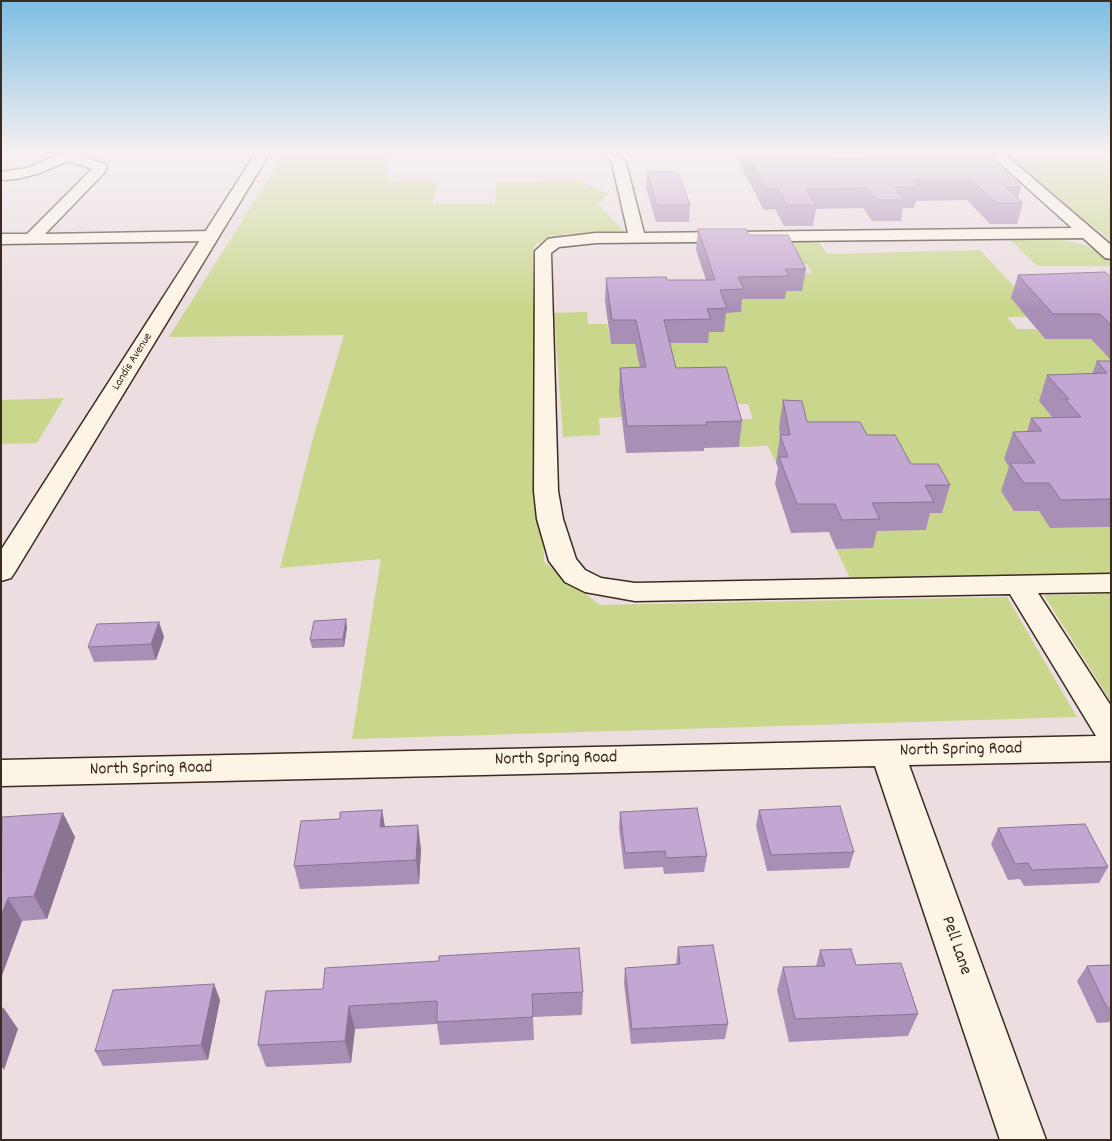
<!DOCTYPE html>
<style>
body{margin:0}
#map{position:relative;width:1112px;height:1141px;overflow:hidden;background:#ebdde0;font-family:Dekko,sans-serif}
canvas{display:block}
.frame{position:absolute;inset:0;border:2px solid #3b2a1e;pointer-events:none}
</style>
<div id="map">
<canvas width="1112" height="1141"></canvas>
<div class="frame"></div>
</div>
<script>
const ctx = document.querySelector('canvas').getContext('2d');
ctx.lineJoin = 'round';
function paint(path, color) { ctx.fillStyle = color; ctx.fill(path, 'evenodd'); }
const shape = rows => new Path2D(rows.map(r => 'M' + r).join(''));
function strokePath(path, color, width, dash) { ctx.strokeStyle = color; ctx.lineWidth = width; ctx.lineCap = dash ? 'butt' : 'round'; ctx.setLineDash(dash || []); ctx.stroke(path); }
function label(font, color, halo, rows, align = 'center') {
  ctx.font = font + ' Dekko,sans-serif'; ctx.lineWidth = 4; ctx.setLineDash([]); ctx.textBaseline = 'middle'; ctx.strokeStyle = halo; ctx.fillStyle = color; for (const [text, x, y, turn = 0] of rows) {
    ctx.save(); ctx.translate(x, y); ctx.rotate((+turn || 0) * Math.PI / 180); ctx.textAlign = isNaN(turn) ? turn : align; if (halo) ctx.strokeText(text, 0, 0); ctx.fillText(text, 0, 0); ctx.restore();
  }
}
const green = shape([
 [286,151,387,151,389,159,387,181,438,180,433,204,495,204,496,182,577,180,609,194,597,203,626,233,566,234,534,245,544,562,600,605,1007,597,1077,717,352,739,381,559,280,568,313,438,344,335,169,337],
 [1013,158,1111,158,1111,240,1081,217],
 [1047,236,1087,246,1101,254,1111,263,1111,266,1037,266,1008,238],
 [817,239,827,254,980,250,1025,298,1027,317,1007,317,1017,329,1036,329,1045,339,1091,339,1100,348,1111,348,1111,387,1025,491,1014,511,1039,511,1051,528,1111,527,1111,575,850,578,836,549,872,548,865,531,917,513,942,513,776,463,768,446,739,447,730,419,753,419,748,404,728,404,623,417,599,418,600,435,563,437,554,313,587,312,588,324,607,324,611,344,635,344,637,353,662,343,695,303,782,291,802,291,794,274,812,273,807,264,790,264,716,240],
 [64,398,37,443,1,444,1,400],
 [1111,594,1111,702,1044,595]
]);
const street = shape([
 [68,151,86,151,80,156,105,164,107,167,104,173,45,234,211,231,217,233,219,236,217,239,211,241,1,244,1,234,27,234,92,169,68,161,37,174,16,179,1,180,1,172,27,168,68,151],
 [598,151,618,151,626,163,644,233,1072,228,986,151,1001,151,1111,245,1111,259,1105,258,1083,238,596,243,559,247,551,253,558,491,563,519,576,559,585,570,601,578,635,583,1111,574,1111,592,1038,593,1111,706,1111,761,909,765,1046,1140,1000,1140,875,766,1,786,1,760,1096,736,1010,594,635,601,585,592,565,582,549,561,537,519,534,491,535,251,548,239,554,238,596,233,628,233,612,163,608,157,598,151]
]);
const primary = shape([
 [257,151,271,151,15,572,11,578,1,581,1,550,257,151]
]);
const wall = shape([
 [722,151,824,151,830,159,866,159,859,151,981,151,1021,187,1018,198,1023,203,1017,224,990,224,967,200,916,201,914,208,903,208,901,221,872,221,863,208,816,209,813,226,784,226,775,209,764,210,734,153,723,153],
 [647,172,690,205,689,222,656,222,646,188],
 [698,229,749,235,806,269,802,291,786,291,785,299,742,299,741,312,726,313,724,332,709,332,708,343,669,343,676,368,742,421,739,447,704,448,704,451,626,453,619,393,620,368,640,368,635,344,611,344,605,301,606,278,667,280,706,280,696,250],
 [1018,275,1111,277,1111,360,1091,339,1045,339,1011,298],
 [1097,361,1111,361,1111,527,1050,528,1039,511,1014,511,1001,491,1009,467,1004,459,1013,432,1027,432,1031,418,1053,418,1039,401,1047,375,1092,374],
 [783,400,807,422,867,435,911,464,950,485,942,513,930,513,926,530,877,531,873,548,836,549,829,532,791,533,775,484,778,468,776,463,780,435,779,427],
 [159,622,164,637,156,660,94,662,88,647],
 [347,627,344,647,312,648,310,640],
 [382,810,385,827,421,849,419,884,300,889,294,866,340,819],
 [759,810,854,852,849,868,767,871,756,826],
 [620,812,707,856,704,872,664,874,663,867,624,869,619,828],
 [1,818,75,837,47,919,22,921,1,978],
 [998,828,1108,867,1099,883,1024,886,1020,879,1008,880,991,844],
 [678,947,728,1024,725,1039,631,1044,624,983,625,968,676,965],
 [820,950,856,965,918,1014,908,1036,789,1042,777,990,783,967,816,966],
 [1111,965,1111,1022,1097,1023,1077,981,1087,966],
 [214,984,220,1000,208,1060,103,1066,95,1051],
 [266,991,583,992,582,1015,533,1017,534,1040,440,1045,437,1024,355,1029,351,1063,266,1067,258,1045]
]);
const shadedWall = shape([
 [346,619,347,627,344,647,343,639],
 [159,622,164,637,156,660,151,644],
 [382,810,386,834,380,827],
 [63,813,75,837,47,919,34,896],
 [418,825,421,849,419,884,416,860],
 [8,898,22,921,1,978,1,916],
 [214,984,220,1000,208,1060,201,1045],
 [349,1006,355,1029,351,1063,345,1041],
 [3,1007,18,1029,4,1070,1,1066,1,1012]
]);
const building = shape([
 [745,151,824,151,830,159,882,158,876,151,881,151,880,151,981,151,1021,187,1006,187,1023,203,996,203,972,180,913,180,919,187,895,187,905,200,876,200,867,188,806,189,816,205,787,205,778,189,766,189,745,151],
 [647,172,678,172,690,205,657,205,647,172],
 [698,229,746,229,749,235,788,235,806,269,785,269,789,276,738,277,744,289,720,290,727,308,707,309,711,319,664,320,676,368,726,367,742,421,706,422,707,425,627,426,620,368,646,367,636,320,612,320,606,278,666,277,667,280,715,280,698,229],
 [1105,272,1111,277,1111,325,1100,314,1053,314,1018,275,1105,272],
 [1097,361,1111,361,1111,499,1061,500,1049,483,1024,483,1010,463,1035,463,1013,432,1042,431,1031,418,1081,417,1065,399,1069,399,1047,375,1107,373,1097,361],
 [783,400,802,401,807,422,860,422,867,435,895,435,911,464,938,464,950,485,925,485,934,502,872,503,880,519,842,520,835,504,797,504,779,457,788,457,780,435,790,435,783,400],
 [346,619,343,639,310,640,314,621,346,619],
 [159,622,151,644,88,647,97,624,159,622],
 [840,806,854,852,771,855,759,810,840,806],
 [697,808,707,856,666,858,665,851,625,853,620,812,697,808],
 [382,810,380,827,418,825,416,860,294,866,301,821,340,819,340,812,382,810],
 [63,813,34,896,8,898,1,916,2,817,63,813],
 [1085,824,1108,867,1032,870,1028,863,1015,864,998,828,1085,824],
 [713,945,728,1024,632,1029,625,968,680,964,678,947,713,945],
 [579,948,583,992,532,994,533,1017,437,1022,437,1001,349,1006,345,1041,258,1045,266,991,323,989,325,968,439,961,439,956,579,948],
 [851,949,856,965,901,963,918,1014,795,1019,783,967,825,966,820,950,851,949],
 [1111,965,1111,1008,1107,1008,1087,966,1111,965],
 [214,984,201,1045,95,1051,113,990,214,984]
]);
const farStreetnames = [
 ["Landis Avenue",133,362,-58]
];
const nearStreetnames = [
 ["North Spring Road",961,751,-1],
 ["North Spring Road",556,760,-1],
 ["North Spring Road",151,770,-1],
 ["Pell Lane",955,946,71]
];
paint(green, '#c8d78b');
strokePath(street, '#3b2a1e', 3);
strokePath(primary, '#3b2a1e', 3);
paint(street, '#fcf5e5');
paint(primary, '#fcf5e5');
paint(wall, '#a98fb5');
paint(shadedWall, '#897494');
paint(building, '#c4a6d3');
strokePath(building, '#897494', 1);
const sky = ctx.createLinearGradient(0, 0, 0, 310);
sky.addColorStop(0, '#7dbee3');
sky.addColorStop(0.49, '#f6f0f1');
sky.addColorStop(1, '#f6f0f100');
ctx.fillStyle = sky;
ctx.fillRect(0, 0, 1112, 310);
label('12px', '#3b2a1e', '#fcf5e5', farStreetnames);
label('18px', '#3b2a1e', '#fcf5e5', nearStreetnames);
</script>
